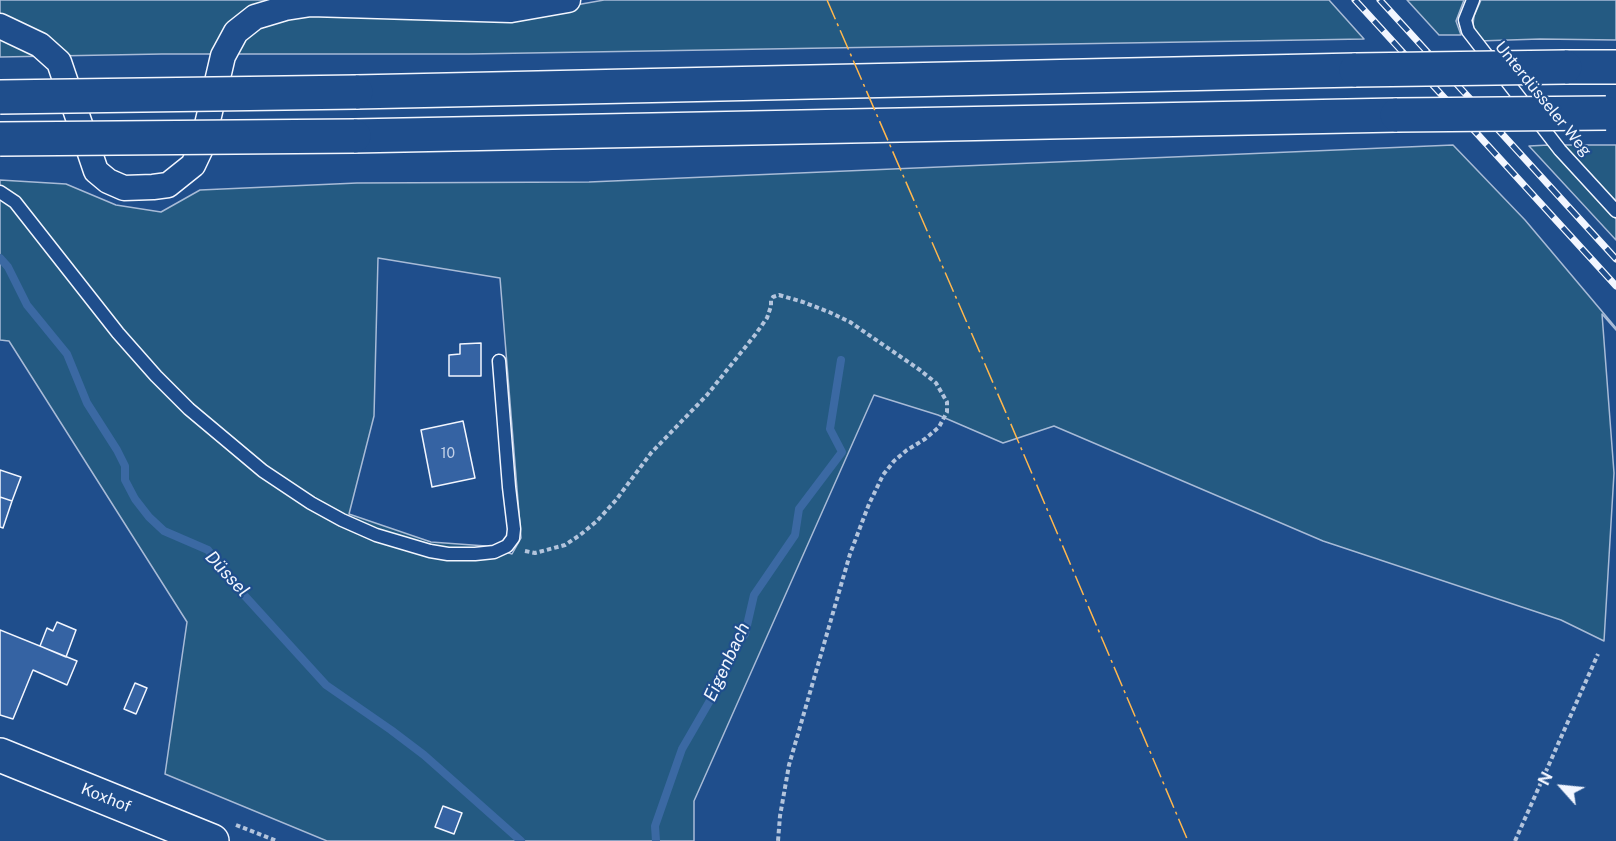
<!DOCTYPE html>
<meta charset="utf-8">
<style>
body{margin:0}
#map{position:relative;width:1616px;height:841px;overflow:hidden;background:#1f4e8c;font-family:"Public Sans",sans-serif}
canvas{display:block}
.north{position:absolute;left:1532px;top:757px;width:60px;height:60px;-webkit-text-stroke:4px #1f4e8c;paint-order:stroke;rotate:297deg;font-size:16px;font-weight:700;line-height:24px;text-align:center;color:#f2f6ff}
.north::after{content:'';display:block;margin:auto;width:21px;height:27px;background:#f2f6ff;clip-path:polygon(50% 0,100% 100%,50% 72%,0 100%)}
</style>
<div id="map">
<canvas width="1616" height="841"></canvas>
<div class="north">N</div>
</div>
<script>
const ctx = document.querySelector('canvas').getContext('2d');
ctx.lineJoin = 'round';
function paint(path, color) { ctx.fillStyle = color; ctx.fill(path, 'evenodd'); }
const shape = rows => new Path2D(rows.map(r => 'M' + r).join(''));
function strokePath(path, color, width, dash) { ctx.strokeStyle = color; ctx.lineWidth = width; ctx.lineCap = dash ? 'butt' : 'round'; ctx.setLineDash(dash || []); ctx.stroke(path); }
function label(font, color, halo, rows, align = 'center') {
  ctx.font = font + ' "Public Sans",sans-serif'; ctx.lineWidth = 4.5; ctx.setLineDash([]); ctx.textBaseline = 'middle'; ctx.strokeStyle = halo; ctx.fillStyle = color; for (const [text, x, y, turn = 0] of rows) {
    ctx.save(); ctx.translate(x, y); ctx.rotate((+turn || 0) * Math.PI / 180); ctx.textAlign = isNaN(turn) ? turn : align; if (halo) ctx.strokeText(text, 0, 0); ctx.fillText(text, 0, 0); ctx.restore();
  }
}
const green = shape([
 [0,0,273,0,311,9,520,15,604,0,1329,0,1364,39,469,54,162,54,0,57,0,0],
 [1407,0,1464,0,1456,21,1461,35,1439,35,1407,0],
 [1481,0,1616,0,1616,40,1540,39,1478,41,1474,32,1473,25,1474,16,1481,0],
 [1453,145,1525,220,1616,328,1616,330,1602,314,1614,473,1604,641,1561,620,1323,541,1054,426,1003,443,938,415,874,395,694,801,694,841,327,841,165,774,187,622,9,341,0,340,0,180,66,184,116,205,161,212,200,190,357,183,589,182,1453,145],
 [378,258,500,278,521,538,512,554,486,546,431,542,349,514,374,416,378,258],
 [1549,145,1616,219,1616,240,1529,146,1549,145],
 [1564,145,1616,145,1616,202,1564,145]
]);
const stream = shape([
 [0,258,8,267,27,305,67,354,87,403,117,450,125,466,125,480,135,499,149,517,164,531,208,550,234,584,326,685,391,730,424,755,521,841],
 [656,841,655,826,682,749,719,685,725,662,745,634,754,595,795,535,799,509,842,452,830,429,841,360]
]);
const building = shape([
 [481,343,481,376,449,376,449,355,460,354,460,344,481,343],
 [463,421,475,478,432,487,421,430,463,421],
 [0,470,21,477,12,501,0,497,0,470],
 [0,497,12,501,3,528,0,527,0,497],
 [57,622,76,630,66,657,40,646,47,628,53,631,57,622],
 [0,630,77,661,67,685,33,670,13,719,0,715,0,630],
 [135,683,147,688,136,714,124,709,135,683],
 [443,806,462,813,454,834,435,827,443,806]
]);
const path = shape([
 [525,551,535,553,565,545,580,535,597,521,616,500,651,453,707,395,755,335,767,318,771,306,771,300,773,297,779,295,803,302,829,312,850,322,920,370,936,383,947,402,947,412,939,427,925,439,907,450,894,461,883,475,869,504,850,554,789,765,780,816,778,841],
 [236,825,277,841],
 [1515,841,1598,654]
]);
const service = shape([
 [1473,0,1465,20,1468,31,1560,150,1616,211],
 [0,192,15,202,118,333,156,376,189,409,263,471,311,503,342,520,376,535,430,551,448,554,475,554,494,552,507,546,513,538,514,529,509,487,499,361]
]);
const minor = shape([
 [0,26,40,45,59,62,96,171,108,181,124,188,153,187,168,185,193,165,202,146,223,56,236,32,255,17,285,8,311,4,511,10,568,0]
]);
const secondary = shape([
 [0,755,212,841]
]);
const motorway = shape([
 [1565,67,1616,67],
 [356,92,1356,70],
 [354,136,1397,115]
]);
const rail = shape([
 [1355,0,1616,286],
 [1380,0,1616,259]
]);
const motorwayBridge = shape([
 [1356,70,1565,67],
 [0,97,356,92],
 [1397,115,1606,113],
 [0,139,354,136]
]);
const power = shape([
 [827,0,1010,422,1188,841]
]);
const numberNames = [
 ["10",448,454]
];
const streetNames = [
 ["Unterdüsseler Weg",1543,99,51],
 ["Koxhof",106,798,22]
];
const waterNames = [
 ["Düssel",227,574,47],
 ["Eigenbach",727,662,-65]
];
paint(green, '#245a82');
strokePath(green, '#a8bbd7', 1.5);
strokePath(stream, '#3b69a3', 8);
paint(building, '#3563a3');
strokePath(building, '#f2f6ff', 1.5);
strokePath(service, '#f2f6ff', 15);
strokePath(minor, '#f2f6ff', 27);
strokePath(secondary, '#f2f6ff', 36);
strokePath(motorway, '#f2f6ff', 36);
strokePath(path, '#b3c4dc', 4, [4.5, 3]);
strokePath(service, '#1f4e8c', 12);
strokePath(minor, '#1f4e8c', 24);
strokePath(secondary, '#1f4e8c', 33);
strokePath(motorway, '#1f4e8c', 33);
strokePath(rail, '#f2f6ff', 7);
strokePath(rail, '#1f4e8c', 4.5, [14]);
strokePath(motorwayBridge, '#f2f6ff', 36, []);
strokePath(motorwayBridge, '#1f4e8c', 33);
strokePath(power, '#ffb74d', 1.5, [21, 4.5, 3, 4.5]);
label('14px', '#c3d1e8', null, numberNames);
label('16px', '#f2f6ff', '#1f4e8c', streetNames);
label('italic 18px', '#f2f6ff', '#1f4e8c', waterNames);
</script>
